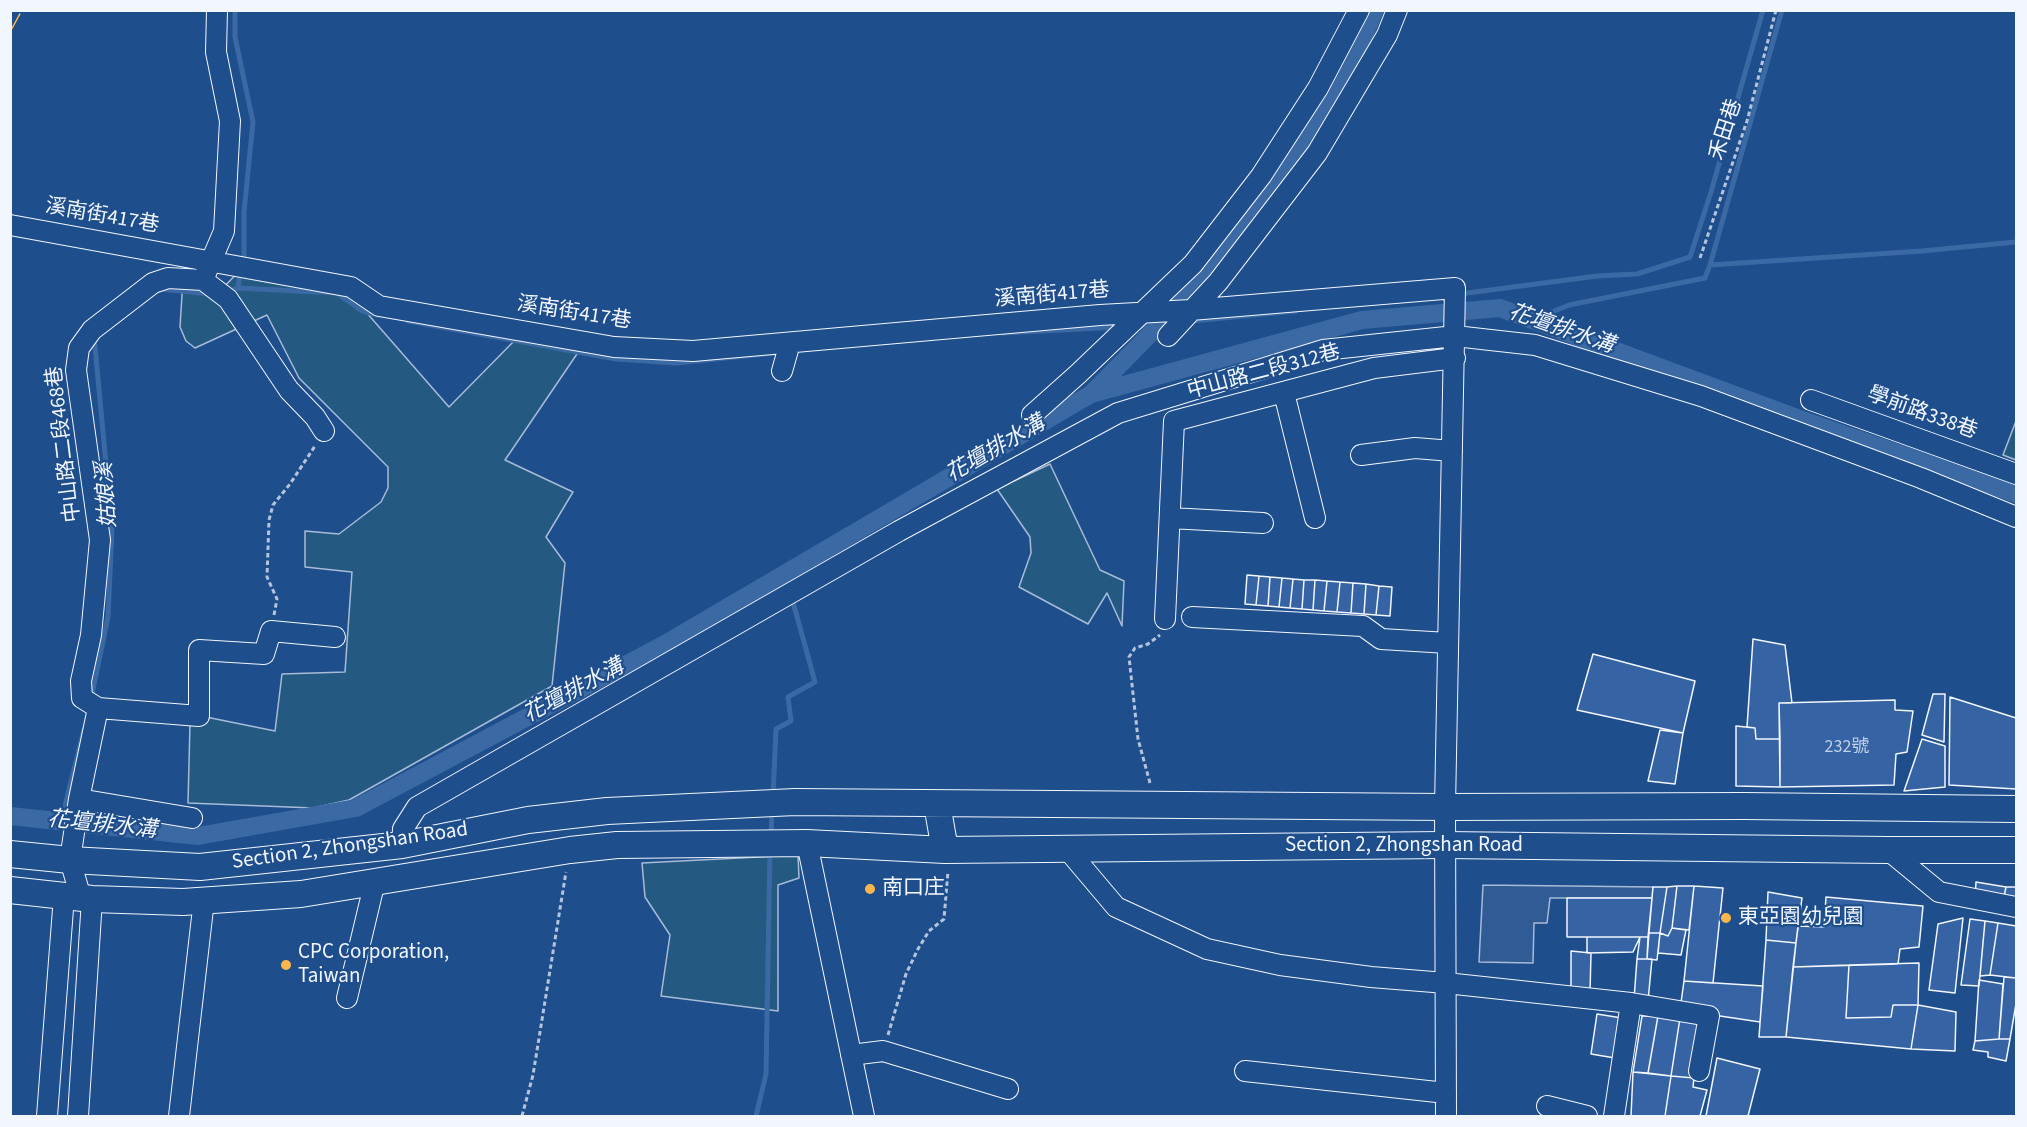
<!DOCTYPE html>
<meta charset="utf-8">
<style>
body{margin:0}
#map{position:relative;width:2027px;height:1127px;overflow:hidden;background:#1f4e8c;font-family:"Source Sans 3",sans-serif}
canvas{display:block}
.frame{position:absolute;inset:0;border:12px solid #f2f6ff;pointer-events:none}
</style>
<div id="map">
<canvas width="2027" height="1127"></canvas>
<div class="frame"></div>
</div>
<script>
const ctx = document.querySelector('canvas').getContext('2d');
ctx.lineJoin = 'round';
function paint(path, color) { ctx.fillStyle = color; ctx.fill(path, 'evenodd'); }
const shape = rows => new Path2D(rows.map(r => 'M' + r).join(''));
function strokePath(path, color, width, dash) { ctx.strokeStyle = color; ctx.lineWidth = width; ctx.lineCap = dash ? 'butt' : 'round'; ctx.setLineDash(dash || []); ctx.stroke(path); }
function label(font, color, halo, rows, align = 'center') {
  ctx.font = font + ' "Source Sans 3","Noto Sans TC",sans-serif'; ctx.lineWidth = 4.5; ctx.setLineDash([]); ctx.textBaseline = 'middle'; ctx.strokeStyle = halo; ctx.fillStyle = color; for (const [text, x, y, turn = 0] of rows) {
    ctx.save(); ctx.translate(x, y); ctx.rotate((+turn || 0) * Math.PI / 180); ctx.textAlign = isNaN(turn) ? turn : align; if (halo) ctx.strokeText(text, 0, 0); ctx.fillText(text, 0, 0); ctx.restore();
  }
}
const green = shape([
 [243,267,361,292,366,312,449,407,517,338,579,351,505,460,573,492,546,537,565,563,552,686,349,800,313,808,188,803,190,723,206,717,275,731,282,674,345,672,352,572,305,567,305,531,339,534,381,502,388,488,388,467,299,378,267,315,195,348,186,341,180,327,183,279,223,288,243,267],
 [2016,421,2016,460,2003,455,2016,421],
 [1050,464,1100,570,1124,581,1122,626,1107,593,1088,624,1019,587,1031,553,1030,537,997,489,1050,464],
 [798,855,799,878,778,885,778,1011,661,996,670,935,645,897,642,863,798,855]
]);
const parking = shape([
 [1483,885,1653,887,1652,898,1550,898,1547,923,1534,923,1533,963,1479,962,1483,885]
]);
const stream = shape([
 [235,10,235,37,253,122,244,212,244,256],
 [1710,265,1782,10],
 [238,288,337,293,362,311,378,315],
 [158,291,160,289,211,294],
 [226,292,238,288,240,275],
 [1460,294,1597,276,1637,274,1690,257,1711,192,1763,10],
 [1532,320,1569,305,1705,278,1710,265,1922,251,2016,242],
 [408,321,616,359,676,363,775,353],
 [1191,321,1296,311],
 [1138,326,1170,324],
 [1003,333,1119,327],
 [91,699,108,617,112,528,94,336],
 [773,795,776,729,791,721,788,697,815,682,785,573],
 [61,822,84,729],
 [771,837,772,810],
 [756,1116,766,1074,770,849]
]);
const canal = shape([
 [1093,392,1159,325,1275,186,1344,81,1375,10],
 [10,816,198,836,356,808,665,644,1091,394,1362,320,1500,308,1805,421,2016,494]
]);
const building = shape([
 [1247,575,1259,576,1256,605,1245,604,1247,575],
 [1259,576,1270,577,1268,606,1256,605,1259,576],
 [1270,577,1282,578,1279,607,1268,606,1270,577],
 [1282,578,1293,579,1290,608,1279,607,1282,578],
 [1293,579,1304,580,1302,609,1290,608,1293,579],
 [1304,580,1315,580,1313,610,1302,609,1304,580],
 [1315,580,1327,581,1324,611,1313,610,1315,580],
 [1327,581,1340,582,1337,612,1324,611,1327,581],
 [1340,582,1353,583,1351,613,1337,612,1340,582],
 [1353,583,1366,584,1364,614,1351,613,1353,583],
 [1366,584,1379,586,1376,615,1364,614,1366,584],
 [1379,586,1392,587,1390,616,1376,615,1379,586],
 [1753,639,1785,645,1792,703,1779,703,1780,739,1756,739,1755,728,1747,727,1753,639],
 [1593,654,1695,681,1683,733,1577,710,1593,654],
 [1933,694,1945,694,1944,742,1922,735,1933,694],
 [1950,697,2016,718,2016,789,1949,785,1950,697],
 [1895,700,1895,710,1913,711,1907,752,1896,754,1894,785,1780,787,1779,703,1895,700],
 [1736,726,1755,728,1756,739,1780,739,1780,787,1736,786,1736,726],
 [1660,730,1683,733,1675,784,1648,781,1660,730],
 [1922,739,1945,746,1945,787,1904,791,1922,739],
 [1976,882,2006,887,2003,902,1975,898,1976,882],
 [1677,886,1694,886,1689,930,1672,928,1677,886],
 [1677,886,1672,928,1668,936,1660,933,1667,887,1677,886],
 [1694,886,1723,888,1713,983,1684,981,1694,886],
 [1653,887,1667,887,1660,933,1649,933,1653,887],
 [2006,887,2016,887,2016,905,2003,902,2006,887],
 [1768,892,1802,898,1796,943,1766,940,1768,892],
 [1826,897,1923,906,1919,947,1900,949,1898,964,1793,967,1798,926,1824,927,1826,897],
 [1567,898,1652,898,1648,937,1567,937,1567,898],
 [1963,918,1955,993,1929,990,1938,924,1963,918],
 [1970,919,1985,921,1979,986,1961,985,1970,919],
 [1985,921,1998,923,1990,975,1980,976,1985,921],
 [1998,923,2016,926,2016,978,1990,975,1998,923],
 [1672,928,1686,930,1681,955,1658,953,1660,933,1668,936,1672,928],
 [1649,933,1660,933,1657,960,1647,959,1649,933],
 [1587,937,1640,937,1633,952,1587,953,1587,937],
 [1640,937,1648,937,1647,959,1637,959,1640,937],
 [1766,940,1796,943,1786,1037,1759,1037,1766,940],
 [1571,951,1591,953,1590,993,1571,992,1571,951],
 [1637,959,1652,959,1648,1001,1634,999,1637,959],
 [1919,963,1918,1005,1893,1005,1891,1017,1846,1018,1849,965,1919,963],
 [1849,965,1846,1018,1891,1017,1893,1005,1918,1005,1911,1049,1786,1037,1793,967,1849,965],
 [2004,977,2016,978,2016,1004,2010,1039,1999,1039,2004,977],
 [1979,980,2003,984,1999,1039,1975,1041,1979,980],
 [1684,981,1763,986,1760,1022,1680,1010,1684,981],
 [1918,1005,1956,1012,1955,1051,1911,1049,1918,1005],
 [1597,1014,1628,1019,1621,1059,1591,1054,1597,1014],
 [1642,1016,1658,1016,1648,1073,1633,1072,1642,1016],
 [1658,1016,1680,1018,1671,1076,1648,1073,1658,1016],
 [1680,1018,1704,1023,1694,1078,1671,1076,1680,1018],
 [1999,1039,2010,1039,2006,1061,1988,1057,1988,1052,1973,1050,1975,1041,1999,1039],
 [1717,1058,1760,1069,1748,1116,1706,1116,1717,1058],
 [1633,1072,1671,1076,1665,1116,1631,1116,1633,1072],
 [1671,1076,1694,1078,1693,1087,1707,1090,1700,1116,1665,1116,1671,1076]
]);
const path = shape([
 [1700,258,1747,121,1776,10],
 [274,615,277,599,267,577,269,520,273,505,290,484,315,446],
 [1150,783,1138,739,1129,657,1135,648,1148,644,1160,635],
 [888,1035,906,974,918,949,929,931,944,919,948,871],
 [522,1116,533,1075,566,872]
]);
const minor = shape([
 [10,225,351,287,379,306,614,347,693,351,1100,315,1191,310,1455,288,1445,807,1446,1116],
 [203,280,228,299,289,390,315,417,324,431],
 [1168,336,1218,282,1317,153,1387,35,1397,10],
 [782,371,790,343],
 [1284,393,1315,518],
 [1811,400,2016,474],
 [1032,415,1078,374,1193,264,1261,176,1318,88,1359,10],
 [1361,455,1415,448,1452,451],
 [1170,518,1263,523],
 [1192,617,1363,626,1381,639,1448,643],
 [1165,619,1174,421,1374,368,1455,358],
 [98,708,199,716,199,650,264,654,271,631,335,637],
 [79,799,192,818],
 [807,843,864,1116],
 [402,845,403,829,417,807,899,531,1118,413,1323,350,1455,336,1535,345,1701,396,1921,478,2016,517],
 [1067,849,1116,907,1207,949,1280,965,1371,977,1446,983,1631,1003,1709,1016,1699,1071],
 [1888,850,1939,892,2016,907],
 [81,898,70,860,79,799,98,708,82,698,81,681,91,635,100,540,76,370,79,348,92,330,153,283,168,278,203,280,224,231,230,121,216,52,217,10],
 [347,998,375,881],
 [851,1055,883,1051,1008,1089],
 [1245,1071,1446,1093],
 [1547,1106,1587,1116],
 [47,1116,64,896],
 [78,1116,92,899],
 [179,1116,204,900],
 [1614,1116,1631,1003]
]);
const major = shape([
 [937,804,945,850],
 [10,854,70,860,200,867,402,845,528,820,607,811,795,802,1445,807,1743,806,2016,809],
 [10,890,92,899,183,902,301,894,570,850,617,845,807,843,945,850,1444,845,1888,850,2016,850]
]);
const power = shape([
 [10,32,22,10]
]);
const markers = [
 [870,889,6,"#ffb74d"],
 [1726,918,6,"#ffb74d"],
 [286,965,6,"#ffb74d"]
];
const numberNames = [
 ["232號",1847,748]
];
const streetNames = [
 ["禾田巷",1727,130,-72],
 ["溪南街417巷",102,217,10],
 ["溪南街417巷",1052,296,-5],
 ["溪南街417巷",574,314,9],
 ["中山路二段312巷",1264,373,-15],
 ["學前路338巷",1922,414,20],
 ["中山路二段468巷",65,444,-97],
 ["Section 2, Zhongshan Road",1404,846],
 ["Section 2, Zhongshan Road",350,847,-8]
];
const poiNames = [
 ["南口庄",882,889],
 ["東亞園幼兒園",1738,918],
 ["CPC Corporation,",298,953],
 ["Taiwan",298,977]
];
const waterNames = [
 ["花壇排水溝",1561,330,19],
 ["花壇排水溝",996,450,-30],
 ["姑娘溪",108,495,-94],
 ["花壇排水溝",574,692,-28],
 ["花壇排水溝",102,826,6]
];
paint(green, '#245a82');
strokePath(green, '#a8bbd7', 1.5);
paint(parking, '#305b95');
strokePath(parking, '#a8bbd7', 1.5);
strokePath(stream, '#3b69a3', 5);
strokePath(canal, '#3b69a3', 18);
paint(building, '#3563a3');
strokePath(building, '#f2f6ff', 1.5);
strokePath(minor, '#f2f6ff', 22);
strokePath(major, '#f2f6ff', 28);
strokePath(path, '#b3c4dc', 3, [4.5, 3]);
strokePath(minor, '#1f4e8c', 20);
strokePath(major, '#1f4e8c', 26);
strokePath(power, '#ffb74d', 1.5, [21, 4.5, 3, 4.5]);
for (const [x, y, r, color] of markers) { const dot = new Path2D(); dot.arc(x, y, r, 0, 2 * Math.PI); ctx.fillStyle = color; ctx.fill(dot); strokePath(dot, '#1f4e8c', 2); }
label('18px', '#c3d1e8', null, numberNames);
label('21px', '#f2f6ff', '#1f4e8c', streetNames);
label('21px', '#f2f6ff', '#1f4e8c', poiNames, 'left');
label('italic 22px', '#f2f6ff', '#1f4e8c', waterNames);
</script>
